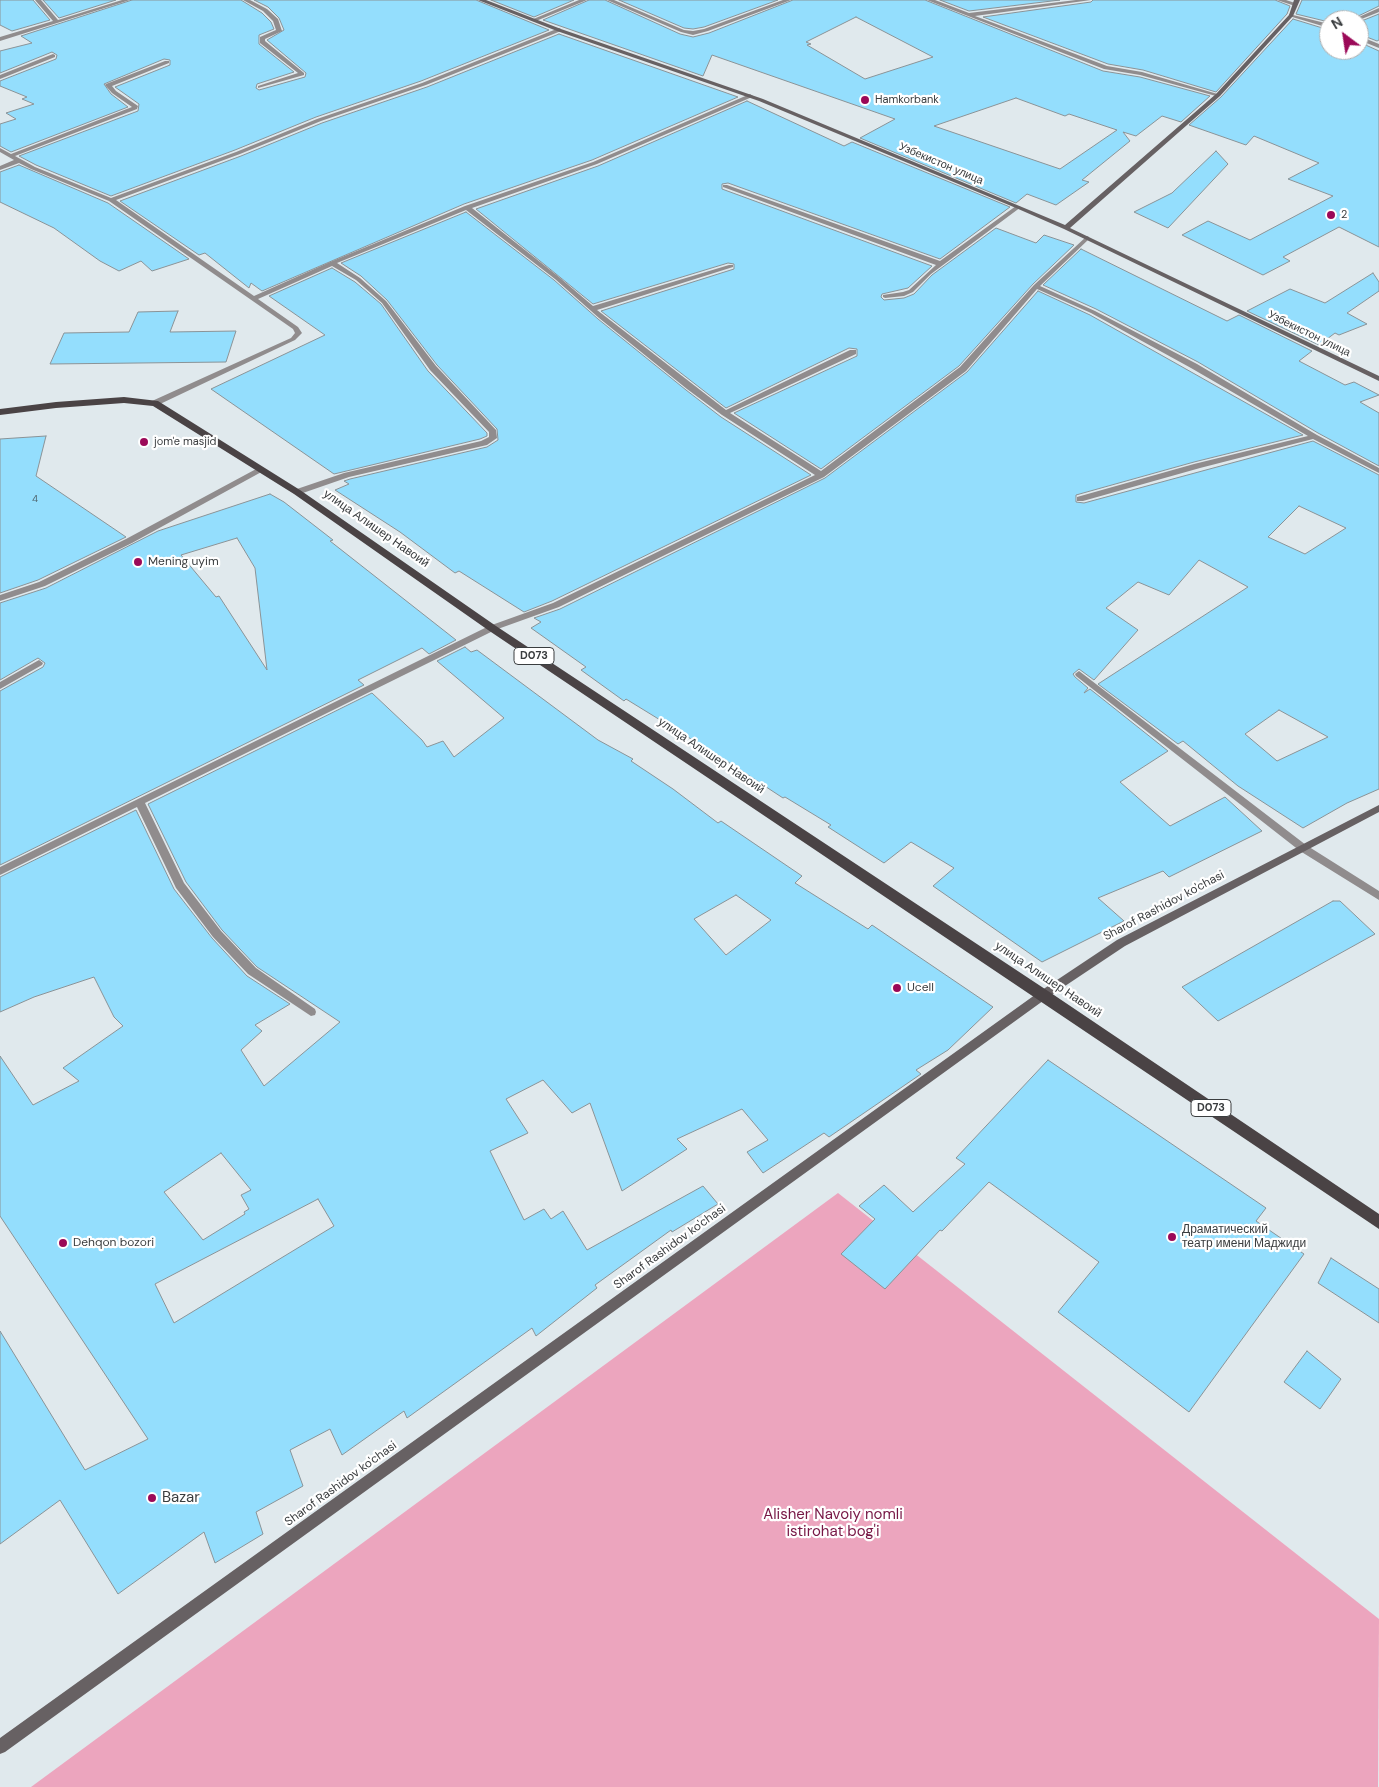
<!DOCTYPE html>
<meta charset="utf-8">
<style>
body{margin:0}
#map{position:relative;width:1379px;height:1787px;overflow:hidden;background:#e0e9ed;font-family:"DM Sans",sans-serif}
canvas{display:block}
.north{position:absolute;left:1319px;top:10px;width:50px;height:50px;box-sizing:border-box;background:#fff;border:1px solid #b0b1b2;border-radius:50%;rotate:329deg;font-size:14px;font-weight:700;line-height:20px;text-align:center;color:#3a3d3f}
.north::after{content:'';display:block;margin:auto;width:18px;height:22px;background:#9b0958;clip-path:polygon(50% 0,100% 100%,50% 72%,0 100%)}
</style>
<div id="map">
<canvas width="1379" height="1787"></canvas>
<div class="north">N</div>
</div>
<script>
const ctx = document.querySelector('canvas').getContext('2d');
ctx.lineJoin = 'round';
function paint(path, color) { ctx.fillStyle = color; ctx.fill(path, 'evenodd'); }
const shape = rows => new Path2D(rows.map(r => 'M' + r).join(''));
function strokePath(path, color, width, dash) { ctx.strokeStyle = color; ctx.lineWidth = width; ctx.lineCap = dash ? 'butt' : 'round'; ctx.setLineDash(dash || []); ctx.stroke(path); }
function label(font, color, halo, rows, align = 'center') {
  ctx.font = font + ' "DM Sans",sans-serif'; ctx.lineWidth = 4.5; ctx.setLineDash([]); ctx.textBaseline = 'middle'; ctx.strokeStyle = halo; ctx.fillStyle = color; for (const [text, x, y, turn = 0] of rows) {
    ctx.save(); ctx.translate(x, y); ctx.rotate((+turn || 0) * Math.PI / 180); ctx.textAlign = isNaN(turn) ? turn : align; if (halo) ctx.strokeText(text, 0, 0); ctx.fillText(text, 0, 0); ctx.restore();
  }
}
const green = shape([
 [838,1193,1379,1619,1378,1787,31,1787]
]);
const building = shape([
 [0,0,33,0,50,20,12,31,0,25,0,0],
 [43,0,116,0,59,18,43,0],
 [132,0,241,0,262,13,271,22,274,29,259,35,259,44,294,72,257,84,256,88,259,90,305,77,306,73,267,40,284,30,279,18,268,7,254,0,476,0,549,30,421,81,316,117,235,150,111,196,36,165,19,156,138,111,139,104,115,87,170,65,170,60,164,59,104,84,111,94,128,107,11,152,0,146,0,124,16,119,6,113,34,104,22,99,27,97,0,86,0,81,56,59,57,55,52,52,0,73,0,51,32,43,21,36,132,0],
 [491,0,574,0,534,17,491,0],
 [589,0,605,0,680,34,693,37,709,33,793,0,925,0,1103,71,1140,77,1210,96,1181,122,1162,116,1136,136,1123,132,1130,141,1082,180,1089,182,1056,205,1027,194,1016,203,860,138,895,119,712,55,703,76,543,20,589,0],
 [856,17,933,57,865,79,807,45,811,44,806,42,856,17],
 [1016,98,1065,116,1069,114,1117,130,1060,169,934,126,1016,98],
 [619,0,778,0,704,27,693,29,684,28,619,0],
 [940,0,1060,0,969,11,940,0],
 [1093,0,1275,0,1290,6,1287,14,1216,92,1143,70,1108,64,983,17,1091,2,1093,0],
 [1302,0,1379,0,1379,6,1350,20,1329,20,1329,22,1296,14,1302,0],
 [1379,14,1379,40,1377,41,1359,34,1359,22,1379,14],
 [1293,19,1329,30,1329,50,1359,50,1359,42,1379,51,1379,247,1339,227,1283,257,1290,261,1263,275,1182,235,1208,221,1250,240,1333,196,1288,179,1319,163,1254,136,1246,145,1189,125,1221,97,1293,19],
 [559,34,738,97,592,160,464,204,262,291,251,283,249,288,205,253,199,255,120,201,241,156,322,123,427,87,559,34],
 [747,101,844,146,852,142,1010,207,940,259,728,183,722,184,722,189,932,266,908,288,882,294,881,297,884,300,904,298,914,294,932,275,996,228,1036,243,1044,235,1074,245,1033,284,959,366,821,469,734,413,857,356,857,349,849,348,726,408,601,311,734,269,734,264,728,263,593,304,476,209,598,166,747,101],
 [1216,151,1228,164,1168,228,1134,212,1172,193,1216,151],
 [19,165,108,203,189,259,152,271,141,261,119,271,100,261,54,228,0,202,0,172,19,165],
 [466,212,554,280,598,319,686,390,721,417,811,475,552,601,524,612,459,571,455,573,400,532,335,490,349,484,344,481,350,479,487,447,498,440,497,429,437,365,387,300,361,276,341,263,466,212],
 [1081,249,1227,321,1239,315,1312,351,1299,361,1345,385,1354,382,1379,395,1360,402,1379,413,1379,466,1318,433,1198,362,1096,309,1043,285,1081,249],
 [332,268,355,282,381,304,428,371,487,433,487,436,480,439,334,474,211,389,325,335,269,296,332,268],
 [1373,273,1379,282,1379,291,1347,313,1367,324,1339,335,1335,333,1319,345,1247,311,1290,289,1325,303,1373,273],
 [1038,291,1090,315,1303,435,1194,462,1076,495,1076,502,1084,503,1313,441,1379,475,1379,789,1347,803,1303,828,1238,786,1183,741,1178,744,1098,684,1248,587,1199,560,1169,595,1138,582,1106,608,1138,630,1094,680,1079,669,1073,674,1075,677,1088,688,1084,693,1090,689,1168,751,1120,782,1170,826,1225,797,1262,831,1169,877,1163,871,1098,898,1124,921,1042,962,933,886,954,868,911,842,884,863,828,827,831,825,785,797,783,798,722,758,626,699,624,701,581,670,586,667,531,628,541,622,534,618,560,609,825,478,967,372,1038,291],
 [1299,506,1346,528,1305,554,1268,537,1299,506],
 [1279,710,1328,737,1277,761,1245,734,1279,710],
 [178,311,170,332,236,331,226,362,50,364,64,333,129,332,138,312,178,311],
 [46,436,36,476,126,537,38,580,0,593,0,439,46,436],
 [270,494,284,502,333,540,330,541,456,640,429,654,422,648,358,680,364,685,0,865,0,691,43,667,45,663,38,658,0,680,0,603,46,588,158,531,270,494],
 [237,538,255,568,267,670,219,596,216,597,181,555,237,538],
 [465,647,471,652,477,650,598,740,633,759,631,761,673,789,718,823,721,821,802,876,795,883,868,929,872,925,993,1007,948,1050,916,1070,921,1074,829,1137,824,1133,763,1173,747,1152,768,1140,742,1109,677,1139,687,1149,622,1191,590,1103,572,1113,543,1080,506,1099,528,1133,490,1151,524,1220,544,1209,551,1219,563,1211,587,1250,703,1186,718,1204,672,1232,671,1230,595,1285,597,1288,536,1336,532,1328,407,1418,404,1411,342,1455,330,1429,290,1450,303,1486,256,1512,263,1534,215,1563,204,1532,118,1594,60,1500,0,1544,0,1331,85,1470,148,1439,0,1216,0,1056,33,1105,79,1081,63,1068,123,1026,114,1017,94,977,34,997,0,1012,0,877,136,810,174,889,212,938,247,976,290,1004,255,1025,262,1031,241,1050,264,1086,340,1022,257,967,222,930,186,882,148,804,372,693,422,740,427,747,443,741,454,757,504,718,437,661,465,647],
 [736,895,771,920,726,955,694,919,736,895],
 [221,1153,251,1190,241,1195,249,1209,244,1212,245,1214,203,1240,164,1192,221,1153],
 [318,1199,334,1226,174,1323,155,1284,318,1199],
 [1333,901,1340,901,1375,934,1218,1021,1182,987,1333,901],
 [1048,1060,1266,1208,1256,1221,1304,1254,1189,1412,1058,1312,1099,1262,989,1182,942,1231,940,1230,885,1289,841,1254,875,1219,859,1206,884,1185,913,1212,965,1164,956,1158,1048,1060],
 [1331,1258,1379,1289,1379,1323,1318,1283,1331,1258],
 [1307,1351,1341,1379,1320,1409,1284,1382,1307,1351]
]);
const street = shape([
 [35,0,41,0,58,20,122,0,130,0,0,41,0,37,53,21,35,0],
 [243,0,250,0,267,9,278,19,282,31,265,39,265,41,304,73,304,75,258,88,258,86,298,73,260,43,260,37,276,30,273,21,263,11,243,0],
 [579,0,587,0,536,21,531,20,579,0],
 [607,0,614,0,684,30,693,31,704,29,783,0,791,0,708,31,693,35,681,32,607,0],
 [927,0,935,0,969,13,1076,0,1091,0,975,16,1107,66,1142,72,1221,95,1216,96,1140,75,1104,69,927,0],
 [1277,0,1286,0,1298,4,1295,6,1277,0],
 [1379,8,1379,12,1359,20,1352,20,1379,8],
 [1289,14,1329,24,1329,28,1289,16,1289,14],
 [559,28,561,29,561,31,426,85,321,121,240,154,116,200,254,296,330,262,465,206,593,162,750,94,753,96,752,97,597,164,472,208,559,277,593,306,729,265,733,265,733,267,597,310,726,410,850,350,856,350,856,354,730,413,821,471,960,367,1034,285,1087,236,1089,237,1089,239,1040,286,1095,311,1197,364,1317,435,1379,468,1379,473,1313,439,1200,468,1083,501,1077,501,1077,497,1194,464,1308,436,1191,368,1091,313,1037,289,966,371,824,477,559,607,495,630,145,803,184,883,221,931,256,968,315,1009,316,1012,315,1015,311,1016,248,974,213,937,176,888,137,807,0,875,0,867,489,626,553,603,815,475,722,415,687,389,599,318,555,279,466,210,337,263,360,278,386,301,436,366,496,430,497,438,487,445,349,477,300,494,294,494,294,490,344,473,481,441,489,437,489,432,430,370,382,303,356,280,332,266,258,299,298,327,302,333,295,340,158,405,152,405,152,401,291,338,295,333,293,329,109,201,31,169,19,163,0,170,0,166,14,160,0,152,0,148,11,154,132,107,112,93,105,85,106,84,165,61,169,61,169,63,112,86,116,91,138,106,137,109,15,156,35,167,111,198,236,152,317,119,422,83,559,28],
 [1359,36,1379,44,1379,48,1359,40,1359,36],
 [53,54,55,55,55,57,0,79,0,75,53,54],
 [723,185,727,185,940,261,1016,206,1021,207,931,274,913,292,904,296,885,298,883,297,883,295,903,292,909,290,936,265,723,187,723,185],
 [258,468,264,468,265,470,132,543,45,586,0,601,0,595,39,582,126,539,258,468],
 [39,660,43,663,42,665,0,689,0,682,39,660],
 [1079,671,1306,845,1379,891,1379,900,1300,851,1076,676,1075,674,1079,671]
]);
const secondary = shape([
 [478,0,486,0,561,29,763,99,1065,225,1216,94,1289,15,1294,0,1300,0,1293,16,1220,96,1070,228,1379,376,1379,381,1064,229,1016,208,759,101,557,31,478,0],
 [1379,805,1379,812,1125,946,1047,998,5,1752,0,1754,0,1738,1039,992,1117,940,1379,805]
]);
const primary = shape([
 [124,397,158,401,300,490,496,626,1048,991,1379,1214,1379,1229,488,630,294,494,153,406,124,403,56,408,0,415,0,409,56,402,124,397]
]);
const markers = [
 [865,100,5,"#9b0958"],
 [1331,215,5,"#9b0958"],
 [144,442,5,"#9b0958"],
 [138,562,5,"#9b0958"],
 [897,988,5,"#9b0958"],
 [1172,1237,5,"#9b0958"],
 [63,1243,5,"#9b0958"],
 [152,1498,5,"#9b0958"]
];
const numberNames = [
 ["4",35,499]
];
const farPoinames = [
 ["Hamkorbank",875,100],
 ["2",1341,215],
 ["jom'e masjid",154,442]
];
const farStreetnames = [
 ["Узбекистон улица",941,164,23],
 ["Узбекистон улица",1309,334,26]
];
const shields = [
 [534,656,40],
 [1211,1108,40]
];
const shieldNames = [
 ["D073",534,656],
 ["D073",1211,1108]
];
const streetNames = [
 ["улица Алишер Навоий",376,529,35],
 ["улица Алишер Навоий",711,756,34],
 ["Sharof Rashidov ko'chasi",1164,906,-28],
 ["улица Алишер Навоий",1048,980,34],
 ["Sharof Rashidov ko'chasi",670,1247,-36],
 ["Sharof Rashidov ko'chasi",341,1484,-36]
];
const poiNames = [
 ["Mening uyim",148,562],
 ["Ucell",907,988],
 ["Драматический",1182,1230],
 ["театр имени Маджиди",1182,1244],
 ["Dehqon bozori",73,1243]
];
const nearPoinames = [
 ["Bazar",162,1498]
];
const nearParknames = [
 ["Alisher Navoiy nomli",833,1515],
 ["istirohat bog'i",833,1532]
];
paint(green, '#eca5be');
paint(building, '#94defd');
strokePath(building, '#8a9397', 1);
paint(street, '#908c8d');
paint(secondary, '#676163');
paint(primary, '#4a4345');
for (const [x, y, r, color] of markers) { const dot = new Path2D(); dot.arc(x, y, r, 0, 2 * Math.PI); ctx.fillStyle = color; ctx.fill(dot); strokePath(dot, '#fff', 2); }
label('10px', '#50656e', null, numberNames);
label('11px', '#3a3d3f', '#fff', farPoinames, 'left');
label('11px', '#3a3d3f', '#fff', farStreetnames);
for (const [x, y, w] of shields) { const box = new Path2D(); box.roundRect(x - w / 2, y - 8.5, w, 17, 4); ctx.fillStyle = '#fff'; ctx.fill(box); strokePath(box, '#3a3d3f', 1); }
label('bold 11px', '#3a3d3f', null, shieldNames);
label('12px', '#3a3d3f', '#fff', streetNames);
label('12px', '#3a3d3f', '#fff', poiNames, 'left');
label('15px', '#3a3d3f', '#fff', nearPoinames, 'left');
label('15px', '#771745', '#fff', nearParknames);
</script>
